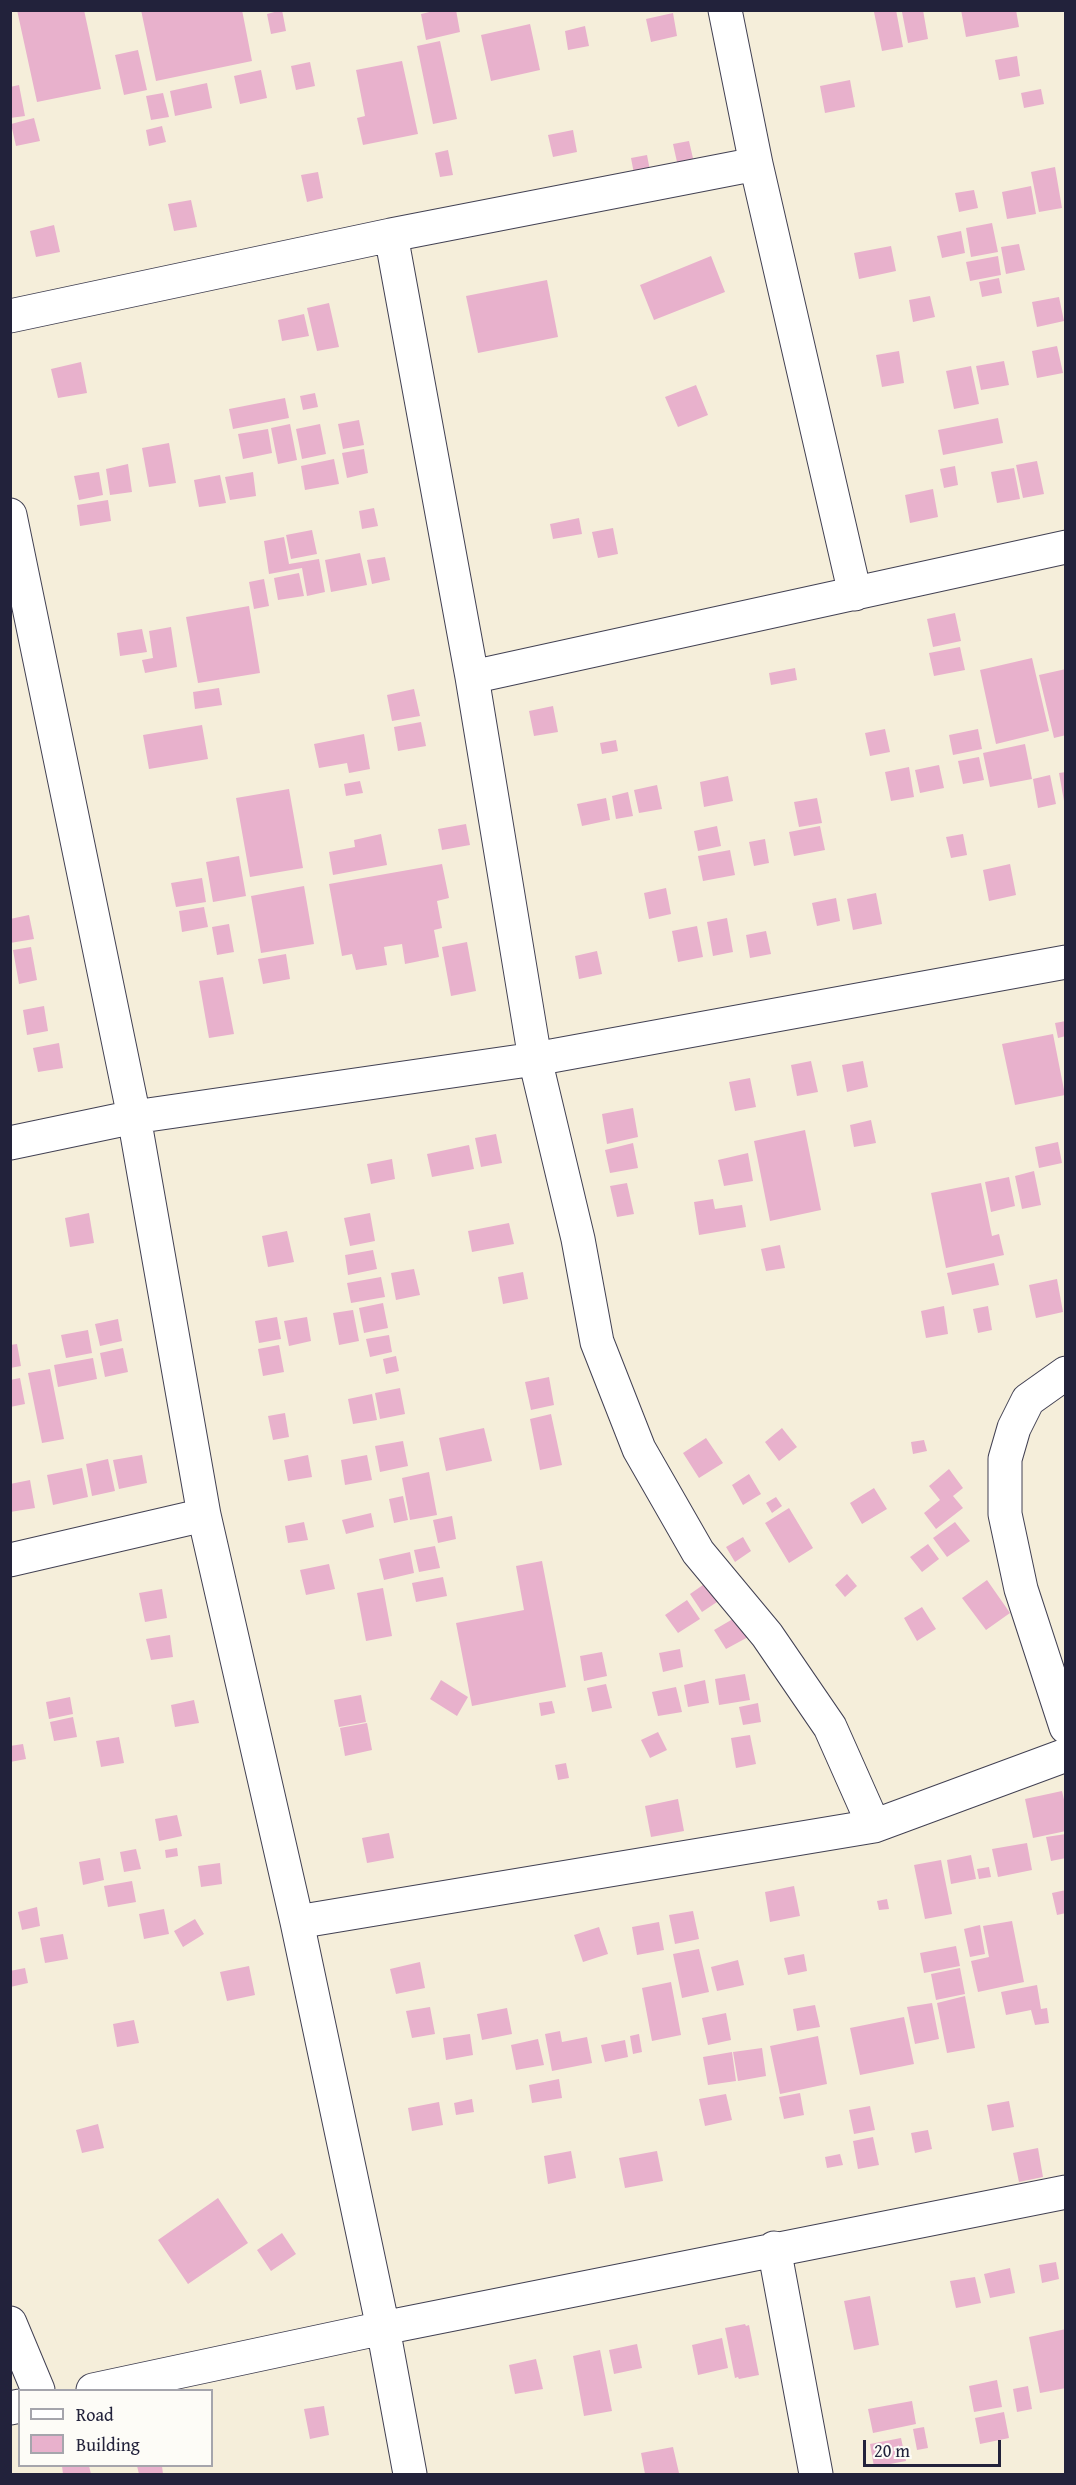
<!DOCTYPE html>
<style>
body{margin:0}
#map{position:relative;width:1076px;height:2485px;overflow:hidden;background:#f5eeda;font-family:"Gentium Book Plus",serif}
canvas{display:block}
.frame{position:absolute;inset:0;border:12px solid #22223b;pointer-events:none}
.legend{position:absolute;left:18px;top:2389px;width:195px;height:78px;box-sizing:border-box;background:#fdfcf7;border:2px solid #a5a5ac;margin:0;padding:8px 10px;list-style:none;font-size:18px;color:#22223b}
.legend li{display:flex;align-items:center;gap:12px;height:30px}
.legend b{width:30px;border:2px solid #a5a5ac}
.scale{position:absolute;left:863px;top:2440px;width:138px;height:27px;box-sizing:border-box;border:3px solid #22223b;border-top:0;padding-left:8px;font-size:18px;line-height:21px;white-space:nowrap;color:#22223b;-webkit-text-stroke:4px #fdfcf7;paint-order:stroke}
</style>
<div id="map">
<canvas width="1076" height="2485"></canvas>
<div class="frame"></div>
<ul class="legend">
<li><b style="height:8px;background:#fff"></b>Road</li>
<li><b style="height:16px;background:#e8b1cc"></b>Building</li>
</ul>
<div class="scale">20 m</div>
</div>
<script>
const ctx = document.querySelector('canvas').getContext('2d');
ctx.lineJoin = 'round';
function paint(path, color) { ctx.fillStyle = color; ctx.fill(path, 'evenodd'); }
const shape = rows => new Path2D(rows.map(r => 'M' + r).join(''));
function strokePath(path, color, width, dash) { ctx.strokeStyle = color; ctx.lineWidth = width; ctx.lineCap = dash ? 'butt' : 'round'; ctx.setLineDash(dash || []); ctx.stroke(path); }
const building = shape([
 [17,10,84,10,101,89,37,102],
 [141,10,242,10,252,61,156,81],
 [282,10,286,31,271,34,267,14],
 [438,10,456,10,460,32,426,40,421,14],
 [884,10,896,10,903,47,882,51,874,12],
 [908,10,923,10,928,39,908,43,902,12],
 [961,10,1016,10,1019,27,966,37],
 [673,13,677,36,651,42,646,19],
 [530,24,540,70,491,81,481,35],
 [585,26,589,46,568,50,565,31],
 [440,41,457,119,433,124,417,46],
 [138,50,147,90,124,95,115,55],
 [1017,56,1020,76,999,80,995,60],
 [402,61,418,134,363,145,357,118,365,116,356,70],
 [310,62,315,86,296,90,291,66],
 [261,70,267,98,240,104,234,76],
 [850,80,855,107,825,113,820,86],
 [207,83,212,108,175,116,170,91],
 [19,85,25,116,10,118,10,87],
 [1041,89,1044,104,1024,108,1021,93],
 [163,93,169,117,151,120,146,96],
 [34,118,40,141,16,146,11,124],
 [162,126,166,142,149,146,146,130],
 [573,130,577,152,553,157,548,135],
 [689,141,695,167,679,171,673,144],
 [448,150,453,175,440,177,435,153],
 [647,155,651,176,635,179,631,158],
 [1055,167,1062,208,1039,212,1031,172],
 [318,172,323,198,307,202,301,175],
 [1031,186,1036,214,1007,219,1002,192],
 [974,190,978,208,959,212,955,193],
 [191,200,197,227,174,231,168,204],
 [992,223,998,252,971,257,966,228],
 [54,225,60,252,36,257,30,231],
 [961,231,965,253,942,258,937,236],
 [1019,244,1025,270,1006,274,1001,247],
 [891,246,896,271,859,279,854,253],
 [711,256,725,292,654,320,640,285],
 [998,256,1001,275,970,281,966,262],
 [999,278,1002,293,982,297,979,282],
 [547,280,558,337,478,353,466,296],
 [930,296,935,317,913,322,909,300],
 [1059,297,1064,321,1037,327,1032,302],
 [329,303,339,347,317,351,307,308],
 [304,314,309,336,282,341,278,320],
 [1057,346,1063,373,1037,378,1032,351],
 [899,351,904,383,882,387,876,355],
 [1004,361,1009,385,981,390,976,366],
 [81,362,87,393,58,398,51,369],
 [971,366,979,404,954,409,946,371],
 [696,385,708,415,678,427,665,397],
 [315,393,318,407,303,410,300,396],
 [285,398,289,418,233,429,229,409],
 [998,418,1003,443,943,455,938,430],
 [359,420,364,445,343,449,338,424],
 [290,424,297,460,278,464,271,428],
 [320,424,326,454,302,459,296,429],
 [268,429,272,453,243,459,238,434],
 [169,443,176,483,149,487,142,448],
 [364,449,368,473,347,478,342,453],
 [334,459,339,484,305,490,301,466],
 [1037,461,1044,494,1023,498,1016,465],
 [128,464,132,492,110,495,106,469],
 [955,466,958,485,944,488,940,469],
 [1014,468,1020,499,997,503,991,472],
 [99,472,103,495,79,500,74,476],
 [253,472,256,496,230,500,225,477],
 [220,475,226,503,199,507,194,480],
 [933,489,938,517,910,523,905,495],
 [108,500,111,521,80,526,77,505],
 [374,508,378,526,362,529,359,511],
 [579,518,582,534,553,539,550,524],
 [613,528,618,554,598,558,592,532],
 [312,530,317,554,291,559,286,535],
 [284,537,289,564,319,559,325,592,307,596,302,568,269,574,264,541],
 [360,553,367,585,331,592,325,560],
 [385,557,390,580,372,584,367,560],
 [299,573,304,596,278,600,274,578],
 [264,579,269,606,254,609,249,582],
 [249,606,260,673,198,683,186,617],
 [955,613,961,641,933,647,927,619],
 [171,627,177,667,145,673,142,660,153,658,149,631],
 [142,629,147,652,120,656,117,633],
 [960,647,965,670,934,676,929,653],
 [1032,658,1049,731,996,744,980,670],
 [795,668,797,680,771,685,769,673],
 [1066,669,1066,735,1054,738,1039,675],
 [219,688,222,705,195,709,193,692],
 [414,689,420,716,392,721,387,695],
 [553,706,558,732,534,736,529,711],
 [421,722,426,746,398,751,394,727],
 [202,725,208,759,149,769,143,735],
 [885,729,890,752,870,756,865,733],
 [978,729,982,749,953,755,949,735],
 [364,734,370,769,349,773,347,763,319,768,314,744],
 [616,740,618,751,602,754,600,743],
 [1025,744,1032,779,990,787,983,753],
 [979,757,984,780,963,784,958,761],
 [939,765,944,788,920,793,915,770],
 [909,767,914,797,891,801,885,772],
 [1066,772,1066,801,1064,801,1059,773],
 [1050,775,1056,804,1038,808,1033,779],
 [728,776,733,801,704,807,700,782],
 [360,781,363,793,346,796,344,784],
 [657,785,662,809,639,813,634,790],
 [289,789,303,868,250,877,236,798],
 [628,792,633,816,616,819,612,796],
 [606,798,610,820,582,826,577,804],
 [817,798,822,823,799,827,794,802],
 [466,824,470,845,442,850,438,829],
 [717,826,721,846,698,851,694,831],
 [820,826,825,850,794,856,789,832],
 [381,834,387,865,333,875,329,852,355,847,354,840],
 [963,834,967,855,951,858,946,837],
 [765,839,769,863,754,866,749,842],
 [730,850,735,875,703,881,698,856],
 [239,856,246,896,213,902,206,862],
 [442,864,449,898,437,901,442,928,434,930,439,957,405,964,402,944,384,947,387,965,356,970,352,954,342,956,329,884],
 [1010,864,1016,895,989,901,983,870],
 [202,878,206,902,176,907,171,883],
 [304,886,314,944,261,953,251,896],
 [666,888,671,914,649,919,644,893],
 [876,893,882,924,853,930,847,899],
 [836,898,840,921,817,926,812,903],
 [204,907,208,927,182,932,179,911],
 [29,915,34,939,10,943,10,919],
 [727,918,733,952,713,956,707,922],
 [229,924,234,952,217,955,212,927],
 [697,926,703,957,678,962,672,931],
 [766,931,771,954,750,958,746,935],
 [467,942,476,991,451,996,442,947],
 [31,947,37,980,19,984,13,950],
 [597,951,602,974,579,979,575,956],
 [286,954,290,979,263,984,258,959],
 [223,977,234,1034,209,1038,199,981],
 [44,1006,48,1031,27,1035,23,1010],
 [1066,1021,1066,1036,1058,1038,1055,1023],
 [1053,1034,1065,1095,1015,1105,1002,1044],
 [59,1043,63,1068,38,1072,33,1048],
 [811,1061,818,1092,797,1096,791,1065],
 [863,1061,868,1087,847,1092,842,1065],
 [750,1078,756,1107,735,1111,729,1082],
 [633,1108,638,1137,607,1144,602,1114],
 [871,1120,876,1143,854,1147,850,1125],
 [805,1130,821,1210,770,1221,754,1141],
 [496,1134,502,1163,481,1167,475,1138],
 [1058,1142,1062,1163,1039,1168,1035,1147],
 [633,1143,638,1168,610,1173,605,1150],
 [469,1145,474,1169,432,1177,427,1154],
 [748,1153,753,1181,724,1186,718,1160],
 [392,1159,395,1179,371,1184,367,1164],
 [1034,1171,1041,1205,1022,1209,1015,1176],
 [1009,1177,1015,1206,991,1212,985,1182],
 [627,1183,634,1214,617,1217,610,1186],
 [981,1183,992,1236,999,1234,1004,1255,946,1268,931,1193],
 [713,1199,715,1209,742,1205,746,1227,699,1235,694,1202],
 [89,1213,94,1243,70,1247,65,1218],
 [370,1213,375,1241,350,1246,344,1218],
 [509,1223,514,1244,472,1252,468,1231],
 [287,1231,294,1262,268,1267,262,1236],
 [780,1245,785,1268,766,1271,761,1249],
 [373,1250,377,1269,348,1275,345,1255],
 [994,1263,999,1285,952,1295,947,1273],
 [414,1269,420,1295,396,1300,391,1273],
 [523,1272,528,1299,503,1304,498,1277],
 [381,1277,385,1297,351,1303,347,1283],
 [1057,1279,1063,1312,1036,1318,1029,1285],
 [383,1303,388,1328,364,1333,359,1308],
 [944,1306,948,1334,926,1338,921,1311],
 [988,1306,992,1330,978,1333,973,1309],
 [353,1310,359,1341,339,1345,333,1313],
 [277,1317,281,1339,259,1343,255,1321],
 [307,1317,311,1341,289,1346,284,1321],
 [118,1319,122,1341,100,1346,95,1324],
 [88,1330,92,1353,66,1358,61,1335],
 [389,1335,392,1352,370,1357,366,1339],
 [17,1344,21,1366,10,1368,10,1345],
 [279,1345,284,1372,263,1376,258,1349],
 [123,1348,128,1372,105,1377,100,1353],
 [396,1356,399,1371,386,1374,383,1359],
 [93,1358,97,1379,58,1387,54,1365],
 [50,1369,64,1439,42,1443,28,1373],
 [549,1377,554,1405,531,1410,525,1382],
 [20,1378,25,1404,10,1407,10,1380],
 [400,1388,405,1414,380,1419,375,1393],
 [372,1394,377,1420,353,1424,348,1399],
 [285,1413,289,1437,273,1440,268,1416],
 [551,1414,562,1465,540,1470,530,1419],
 [484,1428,492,1461,446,1471,439,1438],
 [782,1428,797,1447,779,1461,765,1442],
 [706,1438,723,1463,699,1478,683,1453],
 [924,1440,927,1451,913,1454,911,1442],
 [403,1441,408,1466,380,1472,375,1446],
 [142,1455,147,1483,119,1489,113,1460],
 [308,1455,312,1477,288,1481,284,1460],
 [367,1455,372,1480,345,1485,341,1460],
 [108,1459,115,1491,92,1496,86,1464],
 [82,1468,88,1497,53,1505,47,1475],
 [949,1469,963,1488,953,1496,963,1508,936,1529,924,1513,940,1500,929,1486],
 [429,1472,437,1515,410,1520,402,1478],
 [749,1474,761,1494,743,1505,732,1485],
 [30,1480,35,1508,10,1512,10,1484],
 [874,1488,887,1509,862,1524,850,1503],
 [403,1496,408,1520,394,1523,389,1499],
 [776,1497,782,1506,772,1513,766,1503],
 [789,1508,813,1548,789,1563,765,1523],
 [371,1513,374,1527,346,1534,342,1520],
 [452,1516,456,1539,438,1543,433,1520],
 [304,1522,308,1540,288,1543,285,1526],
 [955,1522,970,1541,947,1557,933,1538],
 [743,1537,751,1551,735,1562,726,1547],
 [928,1544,939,1559,922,1572,910,1557],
 [435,1546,440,1568,419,1572,414,1550],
 [410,1552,414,1573,384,1580,379,1559],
 [542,1561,566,1687,472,1706,456,1623,524,1610,516,1566],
 [329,1564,335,1589,306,1595,300,1570],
 [847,1574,857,1586,845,1597,835,1585],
 [443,1577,447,1596,416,1602,412,1583],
 [713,1578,726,1596,702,1612,690,1594],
 [987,1580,1010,1613,986,1630,962,1598],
 [383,1588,392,1636,366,1641,357,1593],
 [162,1589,167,1618,145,1622,139,1593],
 [687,1600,700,1619,678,1633,665,1615],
 [922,1607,936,1629,917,1641,904,1618],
 [738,1616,750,1636,726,1649,714,1630],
 [170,1635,173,1657,151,1660,146,1639],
 [680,1649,683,1667,663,1672,659,1653],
 [602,1652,607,1676,584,1681,580,1656],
 [745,1674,750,1700,719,1705,715,1679],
 [441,1680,468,1697,457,1716,430,1699],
 [705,1680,709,1703,688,1707,684,1685],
 [606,1684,612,1708,592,1712,587,1688],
 [676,1687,682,1712,658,1716,652,1692],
 [361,1695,366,1722,339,1727,334,1700],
 [70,1697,73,1714,49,1719,46,1702],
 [194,1700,199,1723,175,1727,171,1705],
 [552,1701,555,1713,541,1716,539,1703],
 [758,1703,761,1722,743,1725,739,1707],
 [73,1717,77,1737,54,1741,50,1722],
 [367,1723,372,1750,345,1756,340,1728],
 [658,1732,667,1750,650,1758,641,1740],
 [750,1735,756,1764,736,1768,731,1738],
 [119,1737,124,1763,101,1767,96,1741],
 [23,1744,26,1759,10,1762,10,1746],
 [566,1763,569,1778,558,1780,555,1765],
 [1062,1791,1066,1808,1066,1831,1033,1838,1025,1799],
 [678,1799,684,1831,651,1837,645,1806],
 [177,1815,182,1836,159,1841,155,1819],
 [389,1833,394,1858,367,1863,362,1838],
 [1066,1834,1066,1858,1051,1861,1046,1837],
 [1027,1843,1032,1870,998,1877,992,1849],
 [177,1848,178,1856,166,1858,165,1850],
 [136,1849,141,1869,124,1872,120,1852],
 [971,1855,976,1879,951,1884,947,1860],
 [100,1858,104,1880,83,1885,79,1862],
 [941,1860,952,1914,925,1919,914,1865],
 [220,1863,222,1884,201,1887,198,1866],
 [989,1867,991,1877,979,1879,977,1869],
 [132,1881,136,1902,108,1907,104,1886],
 [794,1886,800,1916,770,1922,765,1892],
 [1066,1890,1066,1913,1057,1915,1052,1893],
 [887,1899,889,1909,879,1910,877,1901],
 [37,1907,40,1926,22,1930,18,1912],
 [164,1909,169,1934,144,1939,139,1914],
 [693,1911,699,1939,675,1944,669,1915],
 [195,1919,204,1934,183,1947,174,1931],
 [1012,1921,1024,1982,978,1992,971,1961,989,1957,983,1926],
 [659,1922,664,1950,637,1955,632,1927],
 [980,1925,985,1954,970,1957,964,1929],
 [599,1927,608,1954,583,1962,574,1935],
 [63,1934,68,1959,45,1963,40,1938],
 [956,1946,960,1966,924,1973,920,1953],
 [699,1949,709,1992,682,1998,673,1954],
 [804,1954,807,1971,788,1975,784,1958],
 [738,1960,744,1985,717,1991,711,1967],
 [420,1962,425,1988,396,1994,390,1969],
 [249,1966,255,1995,227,2001,220,1972],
 [25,1968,28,1983,10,1987,10,1971],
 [960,1968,965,1994,936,2000,931,1974],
 [671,1982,681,2035,652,2041,642,1988],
 [1037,1985,1041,2009,1047,2008,1049,2023,1035,2025,1031,2010,1006,2015,1001,1992],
 [965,1996,975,2048,947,2053,937,2003],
 [932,2003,939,2039,915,2044,907,2007],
 [815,2005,820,2027,797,2031,793,2009],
 [430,2007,435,2034,412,2038,406,2011],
 [507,2008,512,2034,482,2040,477,2014],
 [726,2013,731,2040,708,2045,702,2018],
 [904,2017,914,2064,860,2075,850,2028],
 [134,2020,139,2043,117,2047,113,2024],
 [560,2031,562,2042,587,2037,592,2063,552,2071,545,2034],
 [470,2034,473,2055,446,2060,443,2038],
 [639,2034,642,2052,633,2054,630,2036],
 [818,2036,827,2084,780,2094,770,2046],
 [538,2039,544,2065,516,2070,511,2045],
 [625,2040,628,2057,605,2062,601,2045],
 [762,2048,766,2076,738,2081,733,2052],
 [732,2052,736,2081,708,2085,703,2057],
 [559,2079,562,2098,532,2103,529,2085],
 [800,2093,804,2115,784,2119,779,2097],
 [726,2094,732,2120,705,2126,699,2099],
 [472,2099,474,2112,456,2115,454,2103],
 [1009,2101,1014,2127,992,2131,987,2105],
 [439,2102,443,2125,412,2131,408,2108],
 [870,2106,875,2130,854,2134,849,2110],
 [98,2124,104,2148,82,2153,76,2130],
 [928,2130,932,2149,915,2153,911,2133],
 [873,2137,879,2165,858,2169,853,2141],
 [1038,2148,1043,2177,1019,2182,1013,2153],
 [571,2151,576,2178,548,2184,544,2156],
 [657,2151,663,2181,625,2188,619,2158],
 [840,2154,843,2165,827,2168,825,2157],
 [218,2198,248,2243,188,2284,158,2240],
 [282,2233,296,2254,271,2271,257,2250],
 [1056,2262,1059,2279,1042,2283,1039,2265],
 [1010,2268,1015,2293,990,2298,984,2274],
 [975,2277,981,2303,956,2308,950,2281],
 [870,2296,879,2345,854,2350,844,2301],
 [745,2324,746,2326,749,2325,759,2375,739,2379,738,2377,735,2378,725,2328],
 [1066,2329,1066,2388,1040,2393,1029,2337],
 [722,2338,728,2368,698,2375,692,2345],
 [637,2344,642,2368,614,2374,609,2350],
 [600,2350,612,2411,584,2416,573,2356],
 [536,2359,543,2389,515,2394,509,2365],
 [997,2380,1002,2407,974,2412,969,2386],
 [1028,2386,1032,2409,1017,2412,1013,2389],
 [912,2401,916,2424,873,2433,868,2409],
 [324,2406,329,2435,310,2439,304,2409],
 [1004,2412,1009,2438,980,2444,975,2418],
 [924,2427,928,2448,917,2450,913,2429],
 [901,2438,906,2461,874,2467,870,2444],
 [673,2447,679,2473,645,2474,641,2453],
 [62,2466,89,2466,91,2474,63,2474],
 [137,2466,162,2466,163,2474,139,2474]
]);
const minor = shape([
 [725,10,756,164,855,594],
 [391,235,756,164],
 [10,316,391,235,472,677,535,1059,578,1239,597,1342,639,1449,698,1552,767,1635,830,1727,874,1826],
 [10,515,134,1117,535,1059,1066,962],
 [472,677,1066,547],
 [10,1143,134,1117,204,1515,297,1922,383,2328,1066,2192],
 [1066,1373,1028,1400,1014,1428,1005,1459,1005,1514,1021,1589,1066,1727],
 [10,1560,204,1515],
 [297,1922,874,1826,1066,1755],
 [774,2248,816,2474],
 [10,2323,38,2390],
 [93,2390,383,2328,410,2474],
 [10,2408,20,2406]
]);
paint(building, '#e8b1cc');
strokePath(minor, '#424153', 35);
strokePath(minor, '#fff', 33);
</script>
